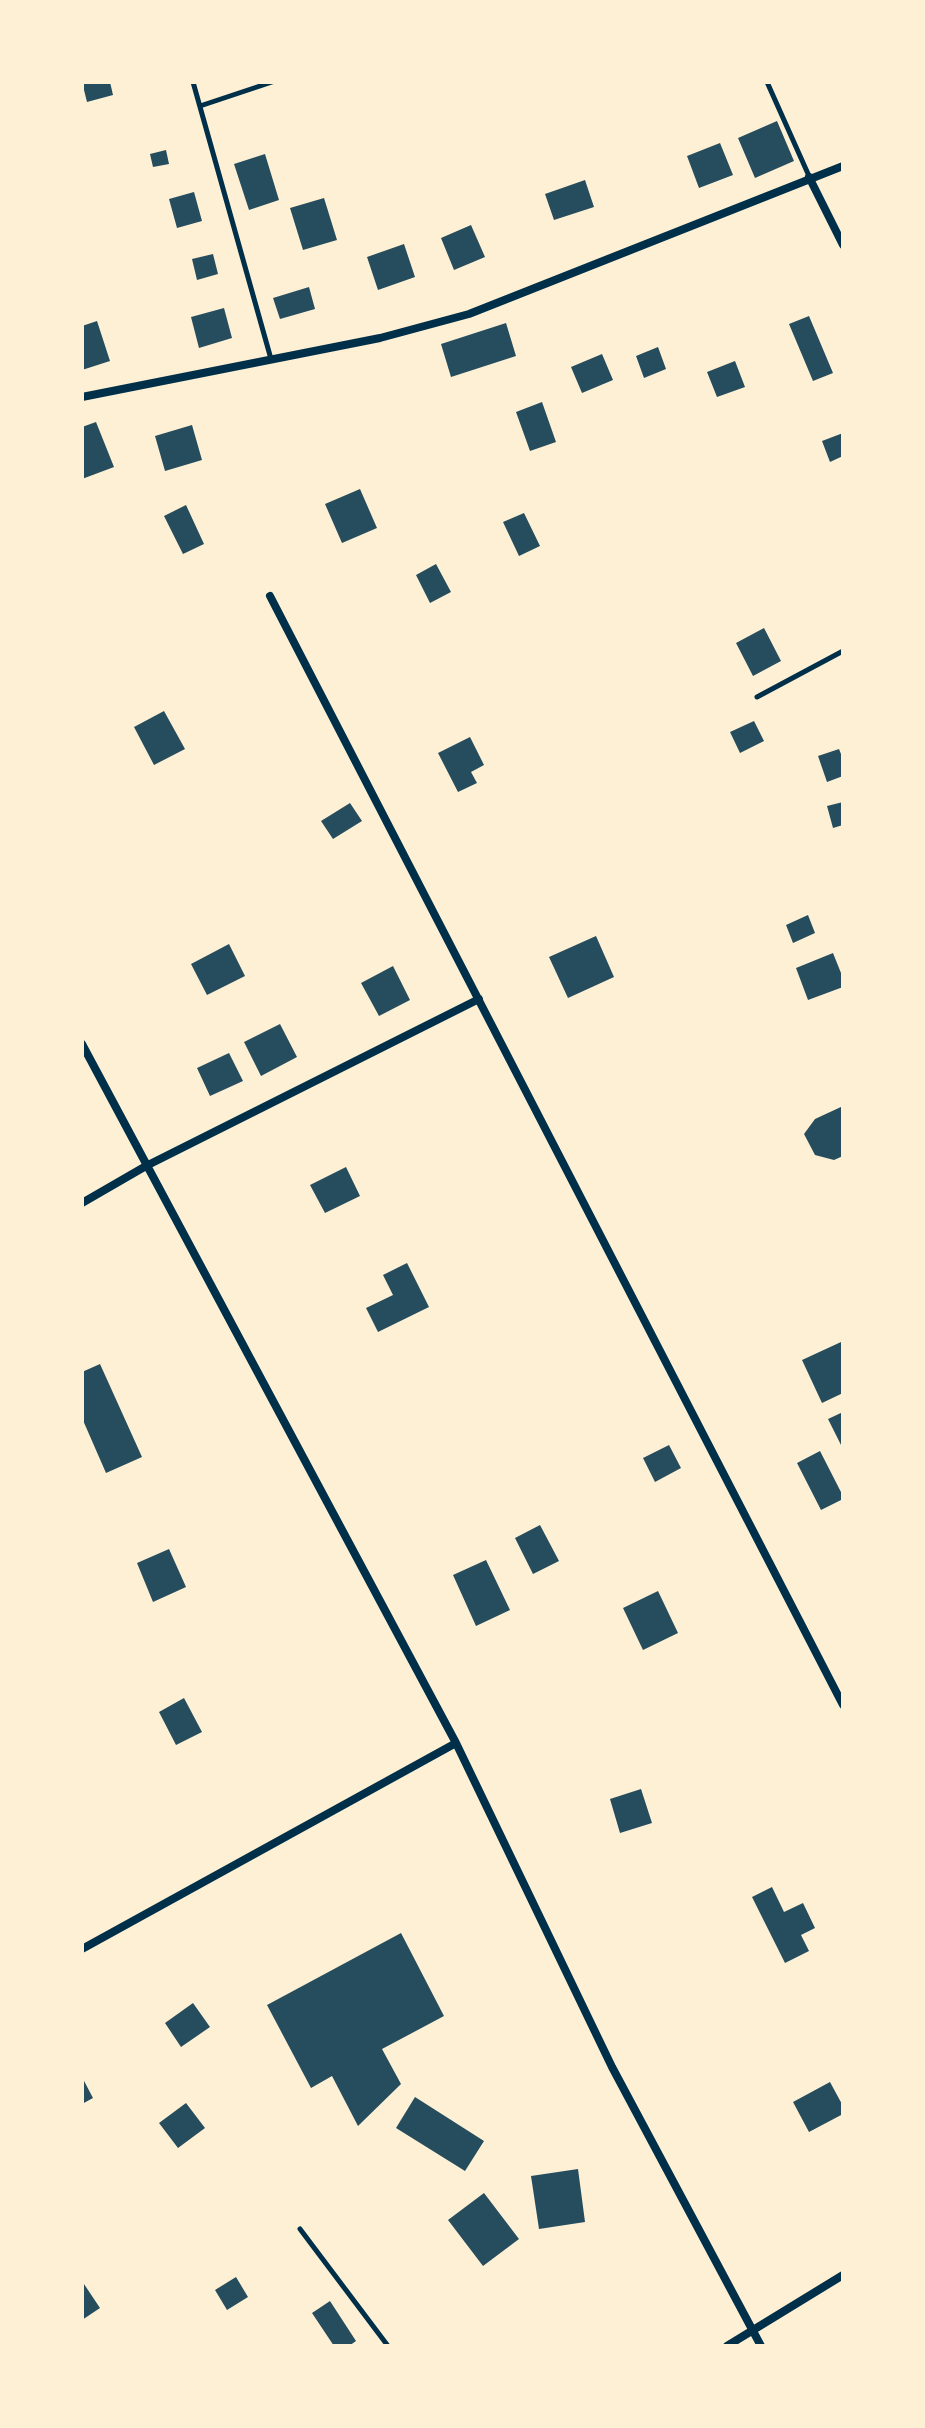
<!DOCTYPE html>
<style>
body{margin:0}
#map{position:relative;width:925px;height:2428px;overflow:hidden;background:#fdf0d5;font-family:"Noto Serif",serif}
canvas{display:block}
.frame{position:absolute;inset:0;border:84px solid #fdf0d5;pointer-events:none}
</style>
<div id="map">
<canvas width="925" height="2428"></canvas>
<div class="frame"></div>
</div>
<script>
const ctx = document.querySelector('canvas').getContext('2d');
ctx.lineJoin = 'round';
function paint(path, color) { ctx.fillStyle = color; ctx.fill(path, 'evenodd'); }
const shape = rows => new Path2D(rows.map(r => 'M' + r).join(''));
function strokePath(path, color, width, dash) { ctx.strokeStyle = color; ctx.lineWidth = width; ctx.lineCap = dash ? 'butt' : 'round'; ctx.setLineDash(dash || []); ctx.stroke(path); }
const building = shape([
 [82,82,110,82,113,95,87,102],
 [777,121,794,161,755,178,738,138],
 [720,143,733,175,699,188,687,156],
 [166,150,169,164,153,167,150,154],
 [265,154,279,200,249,210,234,164],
 [585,180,594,207,554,220,545,194],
 [194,192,202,221,177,228,169,199],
 [324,198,337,240,303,250,290,208],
 [471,225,485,257,454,270,441,238],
 [404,244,415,277,378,290,367,257],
 [213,254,218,274,197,280,192,259],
 [309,287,315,309,280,319,273,298],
 [224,308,232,338,199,348,191,317],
 [809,316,833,373,813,381,789,324],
 [97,321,110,361,82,370,82,326],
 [506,323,516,356,451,377,441,344],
 [658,347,666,369,644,378,636,356],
 [602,354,613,380,582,393,571,367],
 [735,361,745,387,717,397,707,372],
 [542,402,556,442,530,451,516,412],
 [96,422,114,467,82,479,82,427],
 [192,425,202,460,165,471,155,436],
 [843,433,843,456,830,462,822,441],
 [360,489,377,528,342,543,325,504],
 [186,505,204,544,183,554,164,516],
 [524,513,540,546,519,556,503,522],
 [436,564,451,592,430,603,416,575],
 [764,628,781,661,753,676,736,643],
 [164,711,185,749,154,765,134,727],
 [754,721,764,741,740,753,730,732],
 [470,737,484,765,471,772,477,783,458,792,438,753],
 [839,749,843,759,843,776,827,782,818,756],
 [843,802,843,825,833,828,827,806],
 [350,803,362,821,333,839,321,821],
 [808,915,815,933,793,943,786,925],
 [596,936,614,977,568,998,549,957],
 [229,944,245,976,207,995,191,964],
 [833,953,843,978,843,987,808,1000,796,968],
 [393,966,410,1000,379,1016,361,983],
 [280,1024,297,1057,261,1076,244,1042],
 [229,1053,243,1081,210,1096,197,1068],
 [843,1106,843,1156,834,1160,815,1155,804,1134,815,1119],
 [346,1167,360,1196,325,1213,310,1185],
 [407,1263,429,1307,378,1332,366,1308,393,1295,383,1275],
 [841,1342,843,1393,822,1403,802,1360],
 [100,1364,142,1457,106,1473,82,1418,82,1372],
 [843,1412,843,1449,828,1419],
 [669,1445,681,1468,655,1482,643,1458],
 [820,1451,843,1496,843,1499,821,1510,797,1463],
 [540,1525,559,1561,533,1574,515,1538],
 [169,1549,186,1587,153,1602,137,1563],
 [486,1560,510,1610,476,1626,453,1575],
 [658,1591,678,1633,643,1650,623,1608],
 [184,1698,202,1732,176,1745,159,1712],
 [641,1789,652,1823,620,1833,610,1799],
 [772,1887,784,1912,803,1903,815,1928,801,1935,809,1951,785,1963,752,1897],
 [401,1933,444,2016,382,2049,401,2084,358,2126,332,2076,311,2088,267,2005],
 [193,2003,210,2027,181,2047,165,2023],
 [82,2077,93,2098,82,2104],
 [830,2082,843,2106,843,2114,809,2132,793,2102],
 [415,2097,484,2141,465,2171,396,2128],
 [186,2103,205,2128,178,2148,159,2123],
 [578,2169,585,2222,539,2229,531,2176],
 [484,2193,519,2239,483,2266,448,2220],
 [236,2277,248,2297,227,2310,215,2290],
 [82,2281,100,2308,82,2320],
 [330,2301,356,2341,349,2346,334,2346,312,2313]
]);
const service = shape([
 [193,82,271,359],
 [767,82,809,176],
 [200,106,272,82],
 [757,697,843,651],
 [300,2229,388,2346]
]);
const minor = shape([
 [809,177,843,245],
 [82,397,380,338,469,314,843,166],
 [270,596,843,1705],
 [82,1044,456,1743,612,2067,761,2346],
 [82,1203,146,1166,479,999],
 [82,1949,456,1743],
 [727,2346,843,2275]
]);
paint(building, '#264d5e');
strokePath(service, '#003049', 5);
strokePath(minor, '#003049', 8);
</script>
